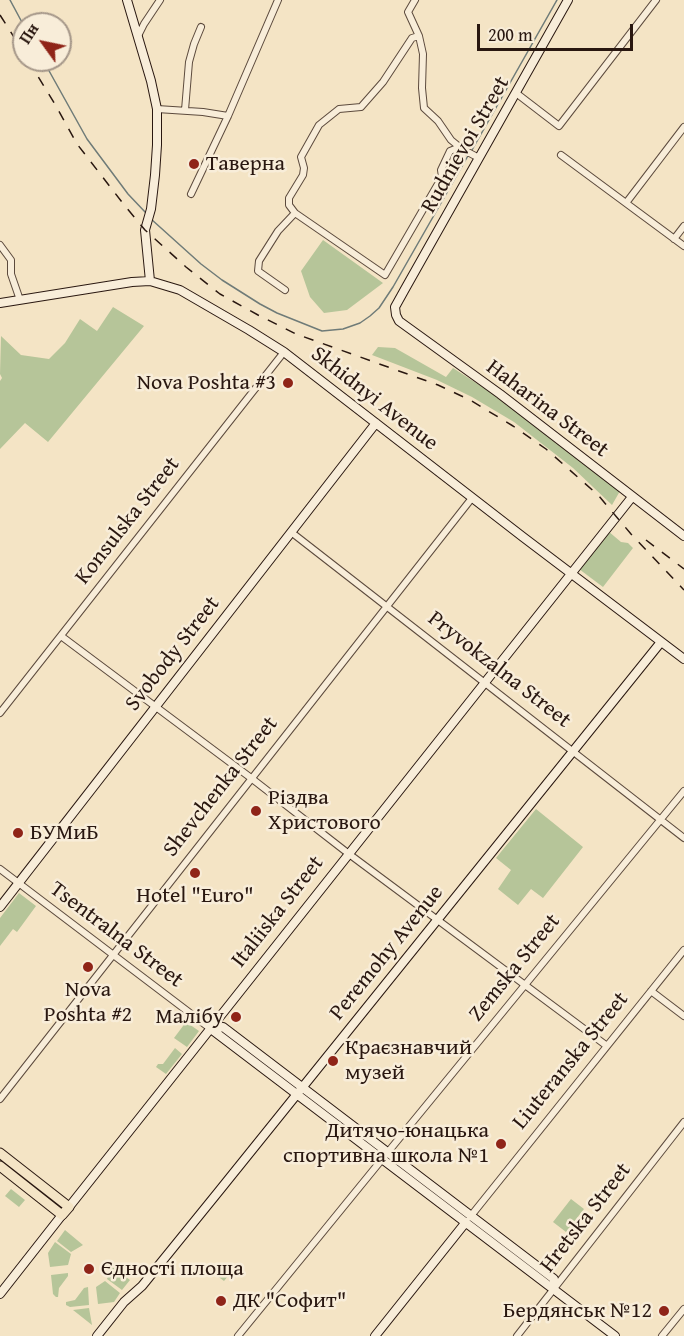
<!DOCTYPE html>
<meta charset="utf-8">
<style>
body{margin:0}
#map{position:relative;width:684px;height:1336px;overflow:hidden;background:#f4e4c5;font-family:"Gentium Book Plus",serif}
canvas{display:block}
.north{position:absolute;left:12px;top:12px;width:60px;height:60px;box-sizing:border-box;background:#f8edd9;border:2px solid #a59789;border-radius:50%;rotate:303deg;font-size:16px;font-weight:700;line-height:24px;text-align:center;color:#291710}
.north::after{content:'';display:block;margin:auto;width:21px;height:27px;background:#8f2418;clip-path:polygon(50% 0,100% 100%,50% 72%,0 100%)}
.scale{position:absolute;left:477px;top:24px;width:156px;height:27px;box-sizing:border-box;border:3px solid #291710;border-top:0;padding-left:8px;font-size:18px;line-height:21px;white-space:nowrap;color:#291710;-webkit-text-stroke:4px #f8edd9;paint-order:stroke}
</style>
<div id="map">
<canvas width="684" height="1336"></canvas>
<div class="north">Пн</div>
<div class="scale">200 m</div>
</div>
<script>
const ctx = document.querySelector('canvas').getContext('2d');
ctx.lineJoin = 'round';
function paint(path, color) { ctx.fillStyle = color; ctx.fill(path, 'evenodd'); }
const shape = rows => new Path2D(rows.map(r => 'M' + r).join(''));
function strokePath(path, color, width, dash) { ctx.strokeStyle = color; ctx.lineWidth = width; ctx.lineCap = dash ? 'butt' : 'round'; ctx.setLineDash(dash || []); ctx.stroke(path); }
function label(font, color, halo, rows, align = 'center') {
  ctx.font = font + ' "Gentium Book Plus",serif'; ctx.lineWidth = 5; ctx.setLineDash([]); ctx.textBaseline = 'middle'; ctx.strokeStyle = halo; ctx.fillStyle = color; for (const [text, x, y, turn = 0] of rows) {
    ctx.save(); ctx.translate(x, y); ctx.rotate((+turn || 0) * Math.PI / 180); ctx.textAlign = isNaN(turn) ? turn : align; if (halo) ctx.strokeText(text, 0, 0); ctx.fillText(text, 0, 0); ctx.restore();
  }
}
const green = shape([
 [323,240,383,283,347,310,324,313,310,297,301,271],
 [113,307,144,326,48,442,25,423,0,449,0,381,2,378,0,374,1,336,21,355,49,359,65,343,80,319,97,331],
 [378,347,395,348,446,377,453,368,498,397,620,491,612,505,573,468,514,422,472,397,437,380,372,355],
 [608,531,621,542,628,543,633,548,603,587,579,569],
 [536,809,583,847,543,898,531,889,518,905,498,889,511,870,496,858],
 [19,893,36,906,17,932,13,929,0,946,0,918],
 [186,1022,199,1031,187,1047,174,1038],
 [175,1048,182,1054,166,1074,156,1067,158,1064,163,1064],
 [11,1189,25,1200,19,1207,5,1196],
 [571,1199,584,1209,566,1232,553,1222],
 [65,1230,83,1245,71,1252,57,1241],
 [55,1242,71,1254,68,1265,50,1267,48,1253],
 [225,1264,233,1270,224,1281,216,1275],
 [111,1266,130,1280,122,1290,107,1279,109,1274],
 [68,1273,68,1276,59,1288,58,1297,56,1297,53,1294,51,1275],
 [105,1281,120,1293,114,1302,98,1304,96,1287],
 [88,1287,89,1305,70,1307,66,1305,66,1302,75,1300,84,1288],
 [89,1308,92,1325,73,1310]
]);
const stream = shape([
 [10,0,24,26],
 [43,60,87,139,128,194,146,213],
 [472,150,557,0],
 [151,219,201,264,222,280,260,304,277,313,322,331,343,329,360,323,370,316,379,308,393,287,469,154]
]);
const street = shape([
 [415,0,408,12,419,36,423,54,422,88,424,108,438,121,451,140,462,149,479,158],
 [138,36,144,24,160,0],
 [516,93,559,126,656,0],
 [157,109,203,112,228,116],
 [185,110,189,62,194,44,201,27],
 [561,155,684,246],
 [191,194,228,116,278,0],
 [626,203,684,127],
 [295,213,289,205,289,198,303,175,304,168,301,157,319,125,339,109,361,107,383,82,412,38,419,36],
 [674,239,684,226],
 [0,245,11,260,11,274,20,300],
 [285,290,258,271,259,261,278,231,295,213,385,275,442,177,441,170,450,151,455,149,462,149],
 [291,532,684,838],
 [61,636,251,778,349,854,607,1046],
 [0,713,284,352],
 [0,869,211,1029],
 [651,991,684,1016],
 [0,1099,472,498],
 [470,1217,684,950],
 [238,1336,388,1152,684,791],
 [517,1336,684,1122],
 [662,1336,684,1309]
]);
const secondary = shape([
 [127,0,151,81,157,109,157,145,155,175,151,209,145,230,150,281],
 [568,0,405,289,395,307,396,315,399,321,500,394,684,536],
 [0,303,132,282,150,281,180,290,249,330,284,352,523,537,684,659],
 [0,907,376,423],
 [211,1029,615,1336],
 [211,1029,223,1027,554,1279,554,1289],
 [69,1207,632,497],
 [0,1294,62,1215],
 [97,1336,124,1302,142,1286,219,1191,661,642],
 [375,1336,466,1222]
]);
const primary = shape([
 [0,1153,69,1207,62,1215,0,1166]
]);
const rail = shape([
 [0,15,24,53],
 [28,60,56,106,77,144,125,206,145,230,186,267,220,294,258,315,296,334,438,385,470,400,513,426,546,449,598,495,631,534,684,590],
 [646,540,684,569]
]);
const markers = [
 [194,164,6,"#8f2418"],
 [288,383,6,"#8f2418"],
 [256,811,6,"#8f2418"],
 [18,833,6,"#8f2418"],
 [195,873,6,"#8f2418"],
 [88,967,6,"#8f2418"],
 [236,1017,6,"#8f2418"],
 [333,1061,6,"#8f2418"],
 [501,1144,6,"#8f2418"],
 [89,1269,6,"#8f2418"],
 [221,1301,6,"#8f2418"],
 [664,1311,6,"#8f2418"]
];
const streetNames = [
 ["Rudnievoi Street",466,145,-60],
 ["Skhidnyi Avenue",374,399,38],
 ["Haharina Street",547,409,37],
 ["Konsulska Street",128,521,-52],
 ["Svobody Street",173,654,-52],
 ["Pryvokzalna Street",499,670,38],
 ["Shevchenka Street",221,787,-52],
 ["Italiiska Street",278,912,-52],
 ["Tsentralna Street",116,935,37],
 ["Peremohy Avenue",387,953,-51],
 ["Zemska Street",515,968,-51],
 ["Liuteranska Street",571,1061,-51],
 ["Hretska Street",586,1218,-52]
];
const poiNames = [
 ["Таверна",206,164],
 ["Nova Poshta #3",276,383,"right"],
 ["Різдва",268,798],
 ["Христового",268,823],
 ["БУМиБ",30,833],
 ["Hotel \"Euro\"",195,896,"center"],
 ["Nova",88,990,"center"],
 ["Poshta #2",88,1015,"center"],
 ["Малібу",224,1017,"right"],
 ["Краєзнавчий",345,1048],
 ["музей",345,1073],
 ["Дитячо-юнацька",489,1131,"right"],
 ["спортивна школа №1",489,1156,"right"],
 ["Єдності площа",101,1269],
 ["ДК \"Софит\"",233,1301],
 ["Бердянськ №12",652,1311,"right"]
];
paint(green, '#b6c599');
strokePath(stream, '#6f7b78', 1.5);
strokePath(street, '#5c4a3d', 8);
strokePath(secondary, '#291710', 10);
strokePath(primary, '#291710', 11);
strokePath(street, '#f8edd9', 6);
strokePath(secondary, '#f8edd9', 8);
strokePath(primary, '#f4e4c5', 9);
strokePath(rail, '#291710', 1.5, [10, 10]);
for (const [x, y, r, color] of markers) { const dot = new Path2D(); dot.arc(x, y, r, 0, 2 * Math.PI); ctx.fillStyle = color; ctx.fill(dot); strokePath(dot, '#f8edd9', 2); }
label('22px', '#291710', '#f8edd9', streetNames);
label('22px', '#291710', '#f8edd9', poiNames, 'left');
</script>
